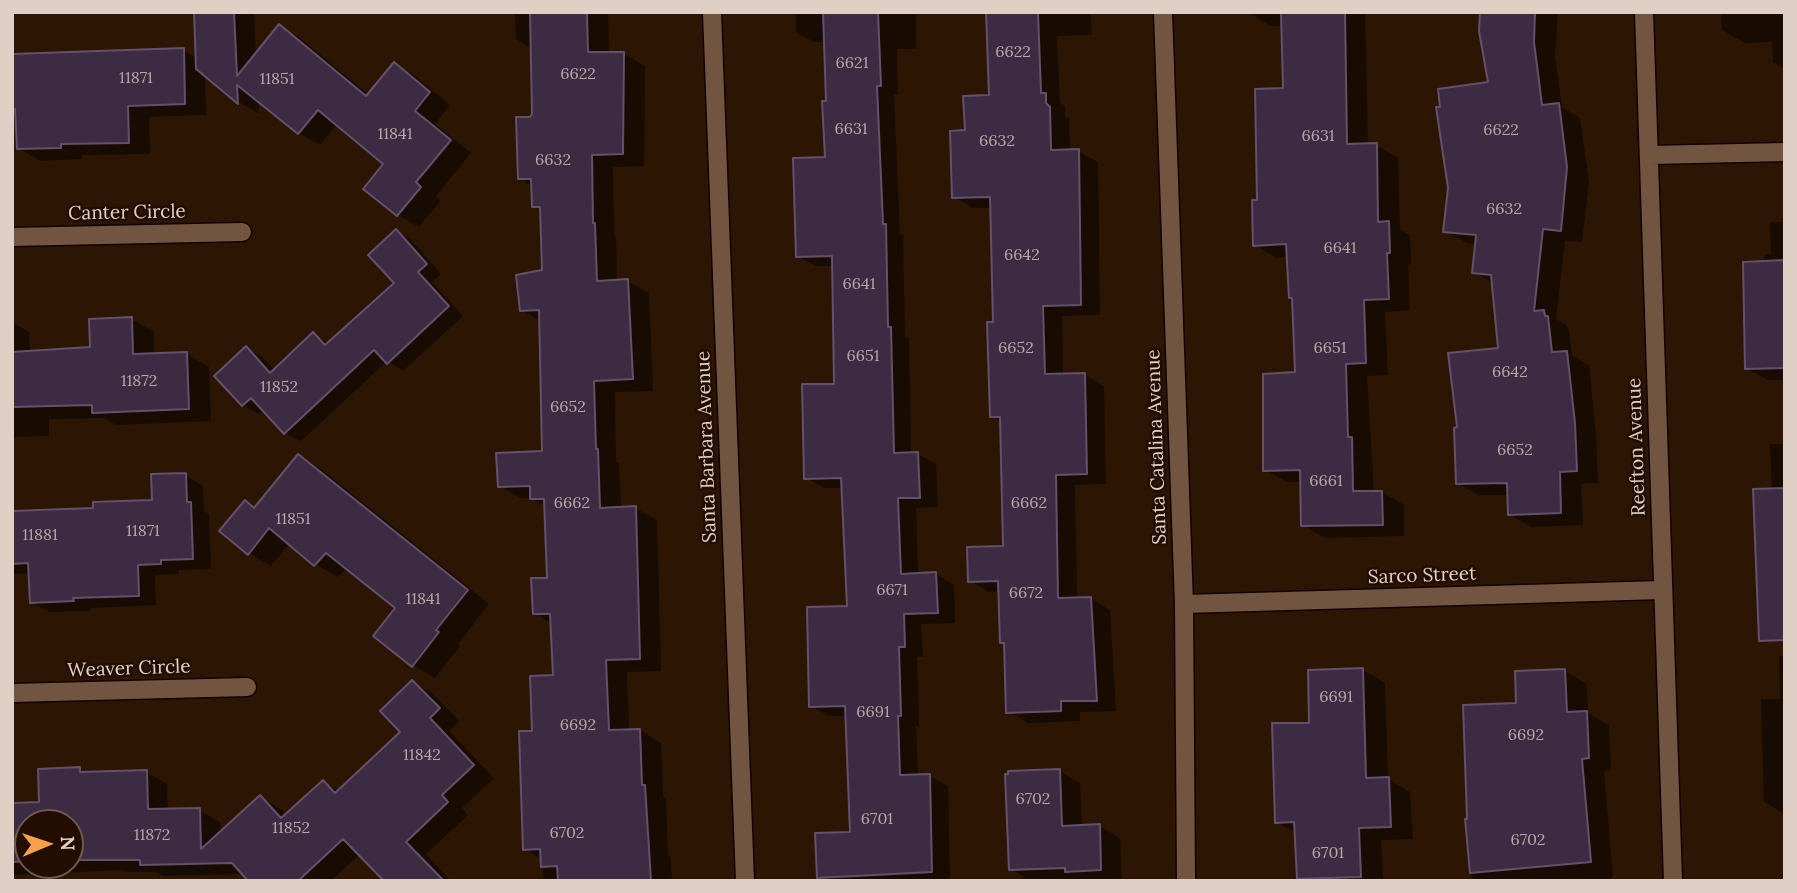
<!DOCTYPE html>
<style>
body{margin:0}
#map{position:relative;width:1797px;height:893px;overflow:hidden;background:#2d1503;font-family:Lora,serif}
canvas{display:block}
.frame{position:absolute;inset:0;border:14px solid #e0cfc4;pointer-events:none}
.north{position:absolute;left:14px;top:809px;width:70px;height:70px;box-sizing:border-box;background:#230c00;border:2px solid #6f5a4e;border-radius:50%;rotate:88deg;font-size:19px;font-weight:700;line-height:28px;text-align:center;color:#e0cfc4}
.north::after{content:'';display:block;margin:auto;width:24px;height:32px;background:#f8a04b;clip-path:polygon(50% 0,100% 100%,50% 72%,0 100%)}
</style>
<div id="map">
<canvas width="1797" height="893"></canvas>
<div class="frame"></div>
<div class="north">N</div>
</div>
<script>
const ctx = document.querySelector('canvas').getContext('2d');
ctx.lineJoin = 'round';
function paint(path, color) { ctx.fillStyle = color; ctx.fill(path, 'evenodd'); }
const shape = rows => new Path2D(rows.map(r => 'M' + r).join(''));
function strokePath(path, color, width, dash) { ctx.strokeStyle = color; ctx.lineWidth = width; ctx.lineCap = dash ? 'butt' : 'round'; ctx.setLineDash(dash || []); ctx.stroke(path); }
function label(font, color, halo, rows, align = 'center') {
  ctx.font = font + ' Lora,serif'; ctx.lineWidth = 5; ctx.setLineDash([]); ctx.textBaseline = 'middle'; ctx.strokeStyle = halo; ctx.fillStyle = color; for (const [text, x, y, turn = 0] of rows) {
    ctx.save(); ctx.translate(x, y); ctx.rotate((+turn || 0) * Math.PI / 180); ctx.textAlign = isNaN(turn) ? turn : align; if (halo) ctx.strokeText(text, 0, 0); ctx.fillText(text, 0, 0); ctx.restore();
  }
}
const shadow = shape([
 [195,12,254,12,256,55,279,26,300,38,369,95,394,64,415,76,450,105,435,124,471,153,436,196,441,200,419,227,398,215,366,188,386,163,337,124,320,145,299,133,258,100,259,114,239,102,205,75,206,115,149,117,150,154,82,155,82,159,40,161,18,148,17,121,12,121,12,56,183,50,197,58],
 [515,12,608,12,609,54,623,53,645,66,644,166,613,167,614,236,616,237,617,282,627,281,649,293,653,391,615,392,616,462,619,463,621,509,635,508,657,520,661,671,627,672,629,731,640,730,661,743,663,797,666,799,668,856,671,857,672,881,544,881,542,859,524,849,534,732,554,676,553,624,534,613,549,579,546,507,532,498,521,498,499,486,544,453,541,321,521,310,544,271,542,211,534,206,533,186,519,178,534,114,532,49,516,39],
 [796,12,916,13,916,49,897,49,898,95,894,95,900,234,903,236,905,337,909,339,911,454,918,454,936,464,938,507,916,508,918,575,936,574,954,585,955,623,921,624,923,657,917,657,919,726,916,726,918,776,930,776,948,786,950,881,826,881,819,877,852,833,847,716,829,716,811,706,848,607,844,488,824,488,806,478,836,385,834,266,816,266,797,256,827,158,827,102,826,42,814,42,796,32],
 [987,12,1091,12,1092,35,1057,36,1060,103,1065,106,1065,116,1069,119,1070,151,1078,151,1098,162,1100,315,1062,316,1063,375,1085,375,1104,386,1106,484,1075,485,1077,599,1091,599,1110,610,1116,711,1080,712,1080,721,1028,723,1008,711,1006,645,1001,642,1000,591,989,592,970,581,1005,548,1002,422,992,416,995,323,992,208,973,208,954,197,967,132,991,97],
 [1248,12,1365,12,1368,145,1376,145,1398,158,1400,229,1410,235,1411,264,1408,265,1410,310,1385,312,1388,375,1367,376,1374,493,1382,492,1404,505,1404,536,1325,538,1303,525,1302,482,1287,482,1265,470,1296,374,1294,299,1290,297,1288,257,1277,258,1255,245,1259,202,1285,90,1283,26,1270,26],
 [1482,12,1558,12,1555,56,1562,107,1580,118,1589,182,1582,242,1565,241,1556,319,1566,325,1569,330,1572,356,1589,365,1596,436,1598,483,1581,484,1583,525,1531,527,1509,514,1509,495,1479,495,1457,483,1459,429,1500,349,1493,283,1474,272,1477,244,1467,243,1445,231,1490,84],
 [1721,12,1785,12,1785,69,1773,62,1772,42,1745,43,1722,30],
 [1770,222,1785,222,1785,436,1783,380,1768,380,1747,368,1765,254,1771,254],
 [396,231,411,240,441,274,432,282,463,316,403,371,387,361,301,441,285,433,264,409,259,414,243,405,216,376,246,348,262,357,275,371,314,335,330,344,396,283],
 [131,319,154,332,154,355,187,354,209,367,211,421,116,425,104,418,49,419,49,436,12,437,12,322,29,332,30,351,91,349],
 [1770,444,1785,444,1785,594,1772,490],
 [299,456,321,469,489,604,458,644,460,646,435,678,413,665,398,607,347,567,338,577,315,564,290,543,271,566,249,553,245,502,256,508],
 [185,475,203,486,204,511,209,514,211,569,179,570,179,574,155,575,156,605,91,608,91,611,50,612,31,602,30,573,12,574,12,513,95,510,154,502],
 [1779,656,1785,656,1785,814,1764,802,1761,699,1780,699],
 [1363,670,1385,683,1388,779,1410,792,1413,839,1381,840,1383,881,1298,881,1296,833,1277,822,1311,724],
 [1564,671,1587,684,1588,713,1609,725,1611,770,1604,771,1613,877,1610,878,1610,881,1472,881,1466,821,1518,705],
 [412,682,433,694,459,721,449,731,494,778,462,808,468,815,426,854,451,881,386,881,360,854,331,881,250,881,244,874,163,876,155,872,127,872,123,870,12,875,12,805,40,804,80,769,88,774,146,772,167,784,168,810,199,810,220,822,221,833,260,797,281,809,287,816,323,782,339,791,403,732],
 [28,823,70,823,70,865,28,865],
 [1059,771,1080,783,1082,827,1099,826,1120,838,1122,881,1023,881,1023,876,1011,869]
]);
const building = shape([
 [194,12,234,12,237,76,279,24,366,96,394,62,430,92,415,111,451,140,416,182,421,187,397,216,363,189,383,164,318,110,298,134,237,85,238,104,196,69,194,12],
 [530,12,587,12,588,52,624,52,623,154,592,155,593,223,595,223,597,281,628,279,633,379,594,381,596,449,598,449,600,508,636,506,640,659,606,660,609,730,640,729,642,785,645,785,651,881,558,881,557,866,541,867,540,849,523,850,519,731,532,731,530,676,553,675,550,614,533,614,531,578,547,578,544,499,530,499,530,486,498,487,496,453,542,451,539,310,520,311,516,275,542,270,540,207,532,207,531,179,518,179,516,117,530,117,532,114,530,12],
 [823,12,878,12,881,86,877,86,883,224,886,224,888,327,891,327,894,453,918,452,920,498,898,498,901,574,936,572,938,613,904,614,905,647,899,647,901,716,898,716,900,775,930,774,932,872,817,878,815,833,850,832,845,706,809,707,807,607,847,606,841,478,804,479,802,384,834,384,832,256,796,257,793,158,825,157,822,101,826,101,823,12],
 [986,12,1038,12,1041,93,1046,93,1046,103,1050,107,1051,150,1079,149,1081,305,1043,306,1045,374,1085,373,1087,474,1056,475,1058,598,1091,597,1097,701,1061,701,1061,711,1006,713,1004,643,1000,643,998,581,968,582,967,547,1003,546,1000,417,990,417,987,322,993,322,990,197,952,198,950,131,965,130,963,96,989,95,986,12],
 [1281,12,1345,12,1347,144,1377,143,1378,222,1389,221,1390,253,1387,253,1389,299,1364,300,1366,363,1346,364,1348,437,1352,437,1353,491,1382,491,1383,525,1301,526,1300,470,1263,471,1263,374,1295,372,1292,298,1289,298,1286,244,1253,246,1252,200,1257,200,1255,89,1283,88,1281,12],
 [1480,12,1535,12,1534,42,1542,105,1559,103,1567,167,1561,231,1543,229,1534,311,1544,310,1545,316,1548,316,1552,352,1567,351,1575,423,1577,471,1560,472,1561,513,1508,515,1507,483,1456,484,1454,428,1457,427,1448,353,1498,348,1491,275,1472,273,1476,235,1443,232,1448,188,1436,107,1440,107,1438,89,1488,82,1479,31,1480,12],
 [184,48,185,104,128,106,129,143,61,144,61,148,17,149,15,109,12,109,12,54,184,48],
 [396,229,427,264,418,272,449,306,387,364,374,350,284,434,251,398,242,406,214,376,246,346,270,373,313,332,325,345,394,283,368,255,396,229],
 [1785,260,1785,368,1745,369,1743,262,1785,260],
 [132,317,133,354,187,352,189,409,92,413,92,405,12,407,12,352,90,347,89,319,132,317],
 [298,454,468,590,436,630,439,632,412,667,373,636,395,608,326,553,314,566,269,528,248,555,219,531,245,500,254,508,298,454],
 [186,473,187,502,191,502,193,559,161,560,161,564,138,565,139,596,73,598,74,601,30,603,28,563,12,564,12,511,93,508,93,502,152,500,151,474,186,473],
 [1785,488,1785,640,1759,641,1753,489,1785,488],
 [1363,668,1366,778,1389,777,1391,827,1359,828,1361,877,1297,879,1294,822,1275,823,1272,723,1309,723,1308,670,1363,668],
 [1565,669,1567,712,1587,711,1589,758,1582,759,1591,862,1470,873,1465,819,1467,819,1463,705,1516,703,1515,671,1565,669],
 [412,680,440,708,430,718,474,765,442,795,448,802,406,842,444,881,384,881,343,839,298,881,248,881,232,863,140,865,140,860,70,860,70,823,28,823,28,861,12,862,12,803,39,802,38,769,80,767,80,772,147,770,148,809,200,808,201,849,260,795,281,818,323,780,335,793,400,732,380,711,412,680],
 [1060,769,1062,826,1100,824,1101,870,1065,872,1065,868,1009,870,1005,774,1008,774,1008,771,1060,769]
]);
const minor = shape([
 [712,12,745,881],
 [1163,12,1184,604,1186,881],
 [1644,12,1673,881],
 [1650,155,1785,152],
 [12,237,242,232],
 [1184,604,1662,590],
 [12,693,247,687]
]);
const numberNames = [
 ["6622",1013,52],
 ["6621",852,63],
 ["6622",578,74],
 ["11871",136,78],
 ["11851",277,79],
 ["6631",851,129],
 ["6622",1501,130],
 ["11841",395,134],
 ["6631",1318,136],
 ["6632",997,141],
 ["6632",553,160],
 ["6632",1504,209],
 ["6641",1340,248],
 ["6642",1022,255],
 ["6641",859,284],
 ["6652",1016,348],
 ["6651",1330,348],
 ["6651",863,356],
 ["6642",1510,372],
 ["11872",139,381],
 ["11852",279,387],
 ["6652",568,407],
 ["6652",1515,450],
 ["6661",1326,481],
 ["6662",572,503],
 ["6662",1029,503],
 ["11851",293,519],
 ["11871",143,531],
 ["11881",40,535],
 ["6671",892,590],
 ["6672",1026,593],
 ["11841",423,599],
 ["6691",1336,697],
 ["6691",873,712],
 ["6692",578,725],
 ["6692",1526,735],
 ["11842",422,755],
 ["6702",1033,799],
 ["6701",877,819],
 ["11852",291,828],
 ["6702",567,833],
 ["11872",152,835],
 ["6702",1528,840],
 ["6701",1328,853]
];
const streetNames = [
 ["Canter Circle",127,213,-1],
 ["Santa Barbara Avenue",707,447,-92],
 ["Santa Catalina Avenue",1157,447,-92],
 ["Reefton Avenue",1637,447,-92],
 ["Sarco Street",1422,576,-2],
 ["Weaver Circle",129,669,-2]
];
paint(shadow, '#0007');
paint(building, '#3d2a43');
strokePath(building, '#64506b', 2);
strokePath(minor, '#140200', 21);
strokePath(minor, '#725541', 18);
label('16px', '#b7a6a4', null, numberNames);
label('19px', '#e0cfc4', '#230c00', streetNames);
</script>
